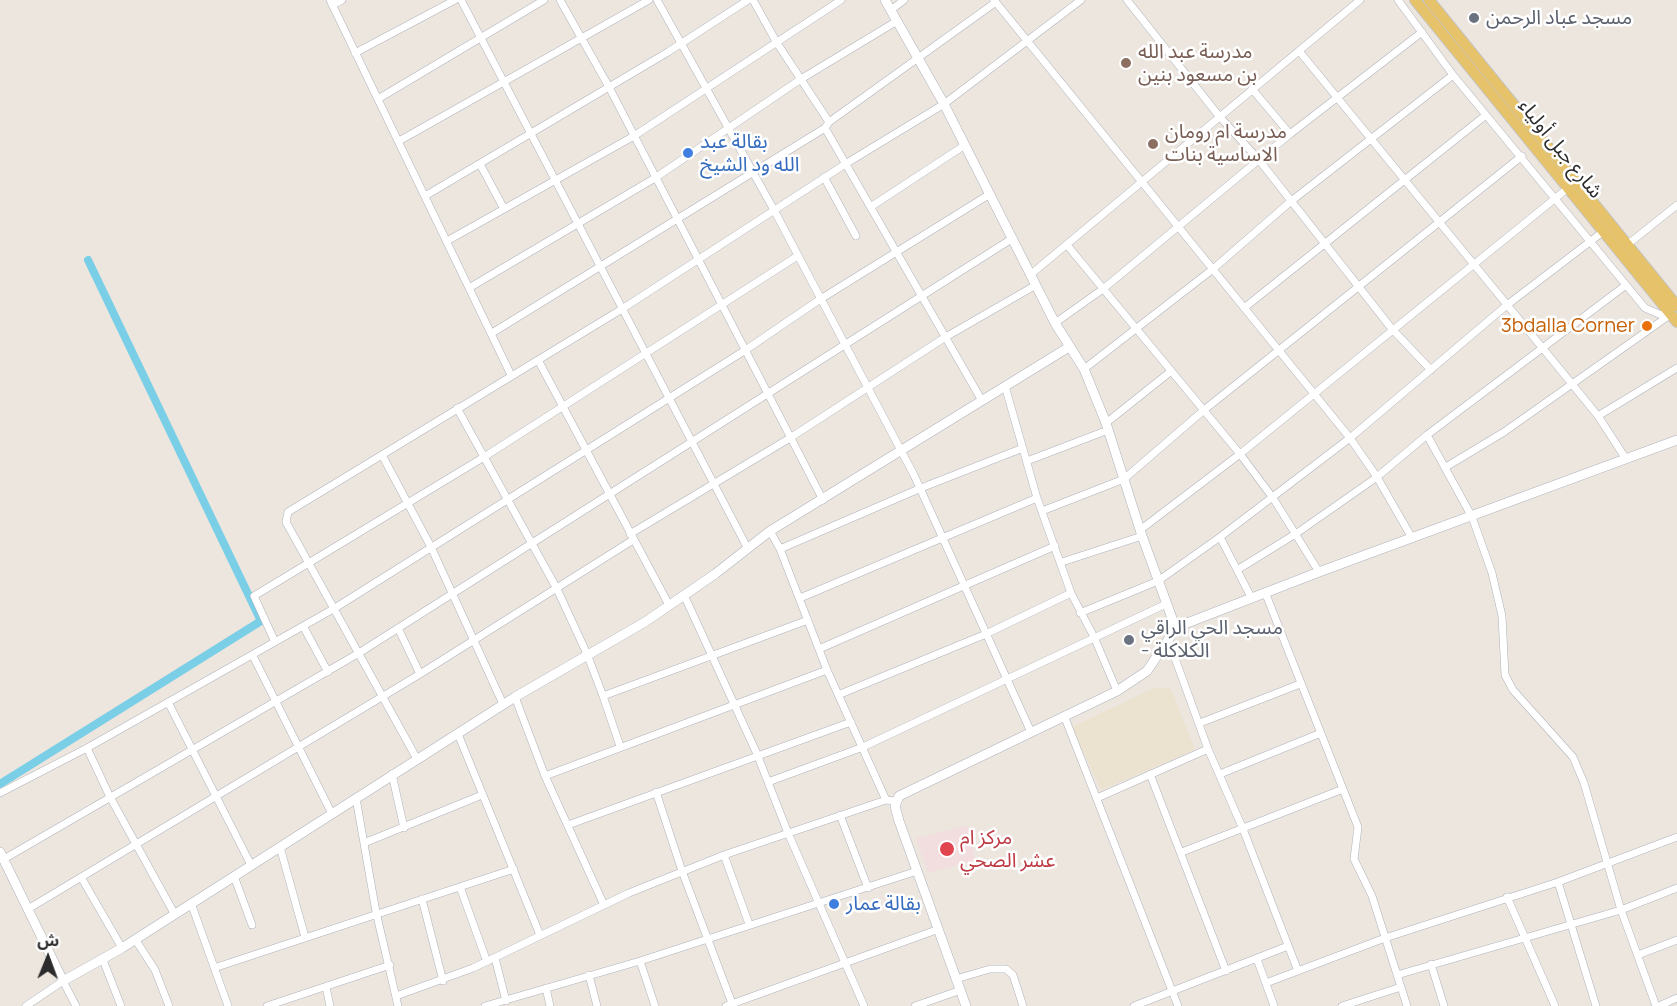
<!DOCTYPE html>
<meta charset="utf-8">
<style>
body{margin:0}
#map{position:relative;width:1677px;height:1006px;overflow:hidden;background:#ece6df;font-family:Manrope,"Noto Sans Arabic",sans-serif}
canvas{display:block}
.north{position:absolute;left:18px;top:928px;width:60px;height:60px;-webkit-text-stroke:4px #fff;paint-order:stroke;rotate:1deg;font-size:16px;font-weight:700;line-height:24px;text-align:center;color:#2c2c2c}
.north::after{content:'';display:block;margin:auto;width:21px;height:27px;background:#2c2c2c;clip-path:polygon(50% 0,100% 100%,50% 72%,0 100%)}
</style>
<div id="map">
<canvas width="1677" height="1006"></canvas>
<div class="north">ش</div>
</div>
<script>
const ctx = document.querySelector('canvas').getContext('2d');
ctx.lineJoin = 'round';
function paint(path, color) { ctx.fillStyle = color; ctx.fill(path, 'evenodd'); }
const shape = rows => new Path2D(rows.map(r => 'M' + r).join(''));
function strokePath(path, color, width, dash) { ctx.strokeStyle = color; ctx.lineWidth = width; ctx.lineCap = dash ? 'butt' : 'round'; ctx.setLineDash(dash || []); ctx.stroke(path); }
function label(font, color, halo, rows, align = 'center') {
  ctx.font = font + ' Manrope,"Noto Sans Arabic",sans-serif'; ctx.lineWidth = 5; ctx.setLineDash([]); ctx.textBaseline = 'middle'; ctx.strokeStyle = halo; ctx.fillStyle = color; for (const [text, x, y, turn = 0] of rows) {
    ctx.save(); ctx.translate(x, y); ctx.rotate((+turn || 0) * Math.PI / 180); ctx.textAlign = isNaN(turn) ? turn : align; if (halo) ctx.strokeText(text, 0, 0); ctx.fillText(text, 0, 0); ctx.restore();
  }
}
const education = shape([
 [1154,688,1171,688,1195,750,1101,790,1072,727]
]);
const medical = shape([
 [967,825,976,860,928,873,916,839]
]);
const canal = shape([
 [0,784,261,621,88,260]
]);
const street = shape([
 [330,0,511,375],
 [461,0,748,549],
 [560,0,609,87,823,500],
 [657,0,774,210,914,475,1031,732],
 [753,0,777,43,829,122],
 [994,0,1350,438,1377,477,1412,538],
 [1127,0,1219,116,1259,160,1392,329,1431,370],
 [1398,0,1453,75,1645,308,1666,317],
 [332,5,342,0],
 [891,10,904,0],
 [1299,51,1572,384,1598,416,1626,459],
 [355,53,455,0],
 [1252,89,1290,134],
 [378,99,544,0],
 [825,128,981,399],
 [399,141,649,0],
 [480,164,504,209],
 [824,177,856,236],
 [425,196,668,52,748,0],
 [872,206,965,145],
 [447,241,634,136,841,0],
 [1067,245,1240,454,1273,498,1319,572],
 [1627,245,1677,205],
 [1030,275,1360,0],
 [469,288,655,178,801,79,897,21],
 [1244,308,1486,115],
 [1055,323,1103,289,1290,134,1422,32],
 [492,333,825,128,829,122,996,2],
 [538,360,669,605],
 [1084,369,1213,269,1290,202,1453,75],
 [1005,386,1037,498,1071,593,1094,637,1117,691],
 [457,408,557,589,587,654,603,696,808,620],
 [1598,416,1677,368],
 [1106,423,1170,372],
 [1427,435,1472,517,1492,573,1502,616,1505,675,1513,690,1573,757,1584,783,1621,910,1656,1006],
 [382,455,431,547,503,704],
 [1027,461,1108,430],
 [1446,467,1504,432,1667,317],
 [1042,511,1124,479,1204,410,1522,156],
 [1140,530,1240,454,1568,188],
 [770,531,780,549,827,670,886,800],
 [630,534,790,438,944,338,1036,285],
 [1220,537,1251,597],
 [780,549,921,488,1023,448],
 [1062,562,1142,536],
 [1237,570,1297,533,1377,477,1427,435,1626,285],
 [1265,592,1358,827,1354,859,1372,896,1407,1006],
 [684,595,757,754,788,833,864,1006],
 [800,598,1037,498],
 [1080,613,1158,581,1220,537,1350,438,1507,305,1604,231],
 [303,626,328,672],
 [398,628,420,674],
 [1168,639,1208,749,1243,829,1298,971],
 [275,642,254,596,484,457,796,257],
 [819,649,1055,546],
 [253,656,332,814],
 [838,695,986,634,1071,593],
 [603,696,620,746],
 [515,697,545,776,604,905],
 [168,702,251,865],
 [1065,718,1178,1006],
 [1200,723,1300,684],
 [458,734,540,935],
 [87,748,110,797,174,913],
 [417,759,286,522,288,512,622,309,847,163,944,104,1081,0],
 [392,774,404,828],
 [1150,774,1226,971],
 [1220,774,1321,733],
 [545,776,827,670],
 [768,782,863,747,1166,604],
 [656,792,682,871,733,1006],
 [0,793,87,748,335,608,744,351,819,300,990,194],
 [356,798,376,912,398,1006],
 [1097,798,1208,749],
 [840,815,868,888],
 [568,825,851,722],
 [364,843,482,795],
 [280,847,305,937],
 [1182,852,1343,789],
 [724,855,749,924],
 [4,859,359,653,1013,238],
 [234,876,252,925],
 [81,877,122,948],
 [1558,882,1596,1006],
 [460,887,487,962],
 [1507,897,1555,1006],
 [422,899,443,981],
 [191,903,228,1006],
 [28,909,420,674,633,540],
 [135,939,155,970,169,1006],
 [1638,955,1677,940],
 [495,958,506,1001],
 [1257,959,1274,1006],
 [103,960,121,1006],
 [640,961,655,1006],
 [1431,964,1444,1006],
 [214,968,514,869],
 [589,975,597,1006],
 [1397,975,1621,910,1677,888],
 [956,979,990,969,1006,969,1013,975,1023,1006],
 [1266,983,1385,938,1558,882,1677,837],
 [326,987,330,1006],
 [546,988,550,1006],
 [396,996,473,968,629,893,724,855,886,800,895,801],
 [26,1006,63,981,76,1006],
 [267,1006,390,965],
 [485,1006,640,961,917,871],
 [726,1006,939,929],
 [915,1006,961,990],
 [1134,1006,1288,946],
 [1342,1006,1401,987],
 [1659,1006,1677,998]
]);
const secondary = shape([
 [885,0,944,104,1055,323,1084,369,1106,423,1142,536,1176,629],
 [0,852,63,981,122,948,515,697,645,622,715,574,770,531,1069,347],
 [966,1006,899,821,895,806,899,796,1117,691,1147,671,1172,634,1182,625,1319,572,1677,440]
]);
const primary = shape([
 [1415,0,1677,322],
 [1429,0,1677,306]
]);
const markers = [
 [1474,18,6,"#6b7280"],
 [1126,63,6,"#8d6e63"],
 [1153,144,6,"#8d6e63"],
 [688,153,6,"#3f7fe0"],
 [1647,326,6,"#e8710a"],
 [1129,640,6,"#6b7280"],
 [947,849,8,"#e0444e"],
 [834,904,6,"#3f7fe0"]
];
const worshipNames = [
 ["مسجد عباد الرحمن",1486,18],
 ["مسجد الحي الراقي",1141,628],
 ["- الكلاكلة",1141,651]
];
const educationNames = [
 ["مدرسة عبد الله",1138,52],
 ["بن مسعود بنين",1138,75],
 ["مدرسة ام رومان",1165,132],
 ["الاساسية بنات",1165,155]
];
const shopNames = [
 ["بقالة عبد",700,142],
 ["الله ود الشيخ",700,165],
 ["بقالة عمار",846,904]
];
const streetNames = [
 ["شارع جبل أولياء",1560,149,51]
];
const foodNames = [
 ["3bdalla Corner",1635,326]
];
const healthNames = [
 ["مركز ام",960,838],
 ["عشر الصحي",960,861]
];
paint(education, '#ece2d0');
paint(medical, '#f2dddf');
strokePath(canal, '#7acfe6', 8);
strokePath(street, '#afb2bb', 8);
strokePath(secondary, '#afb2bb', 10);
strokePath(primary, '#c4c4c4', 12);
strokePath(street, '#fff', 7);
strokePath(secondary, '#fff', 9);
strokePath(primary, '#e6c36a', 10);
for (const [x, y, r, color] of markers) { const dot = new Path2D(); dot.arc(x, y, r, 0, 2 * Math.PI); ctx.fillStyle = color; ctx.fill(dot); strokePath(dot, '#fff', 2); }
label('20px', '#5b616d', '#fff', worshipNames, 'left');
label('20px', '#785e54', '#fff', educationNames, 'left');
label('20px', '#366cbe', '#fff', shopNames, 'left');
label('20px', '#2c2c2c', '#fff', streetNames);
label('20px', '#c56008', '#fff', foodNames, 'right');
label('20px', '#be3a42', '#fff', healthNames, 'left');
</script>
